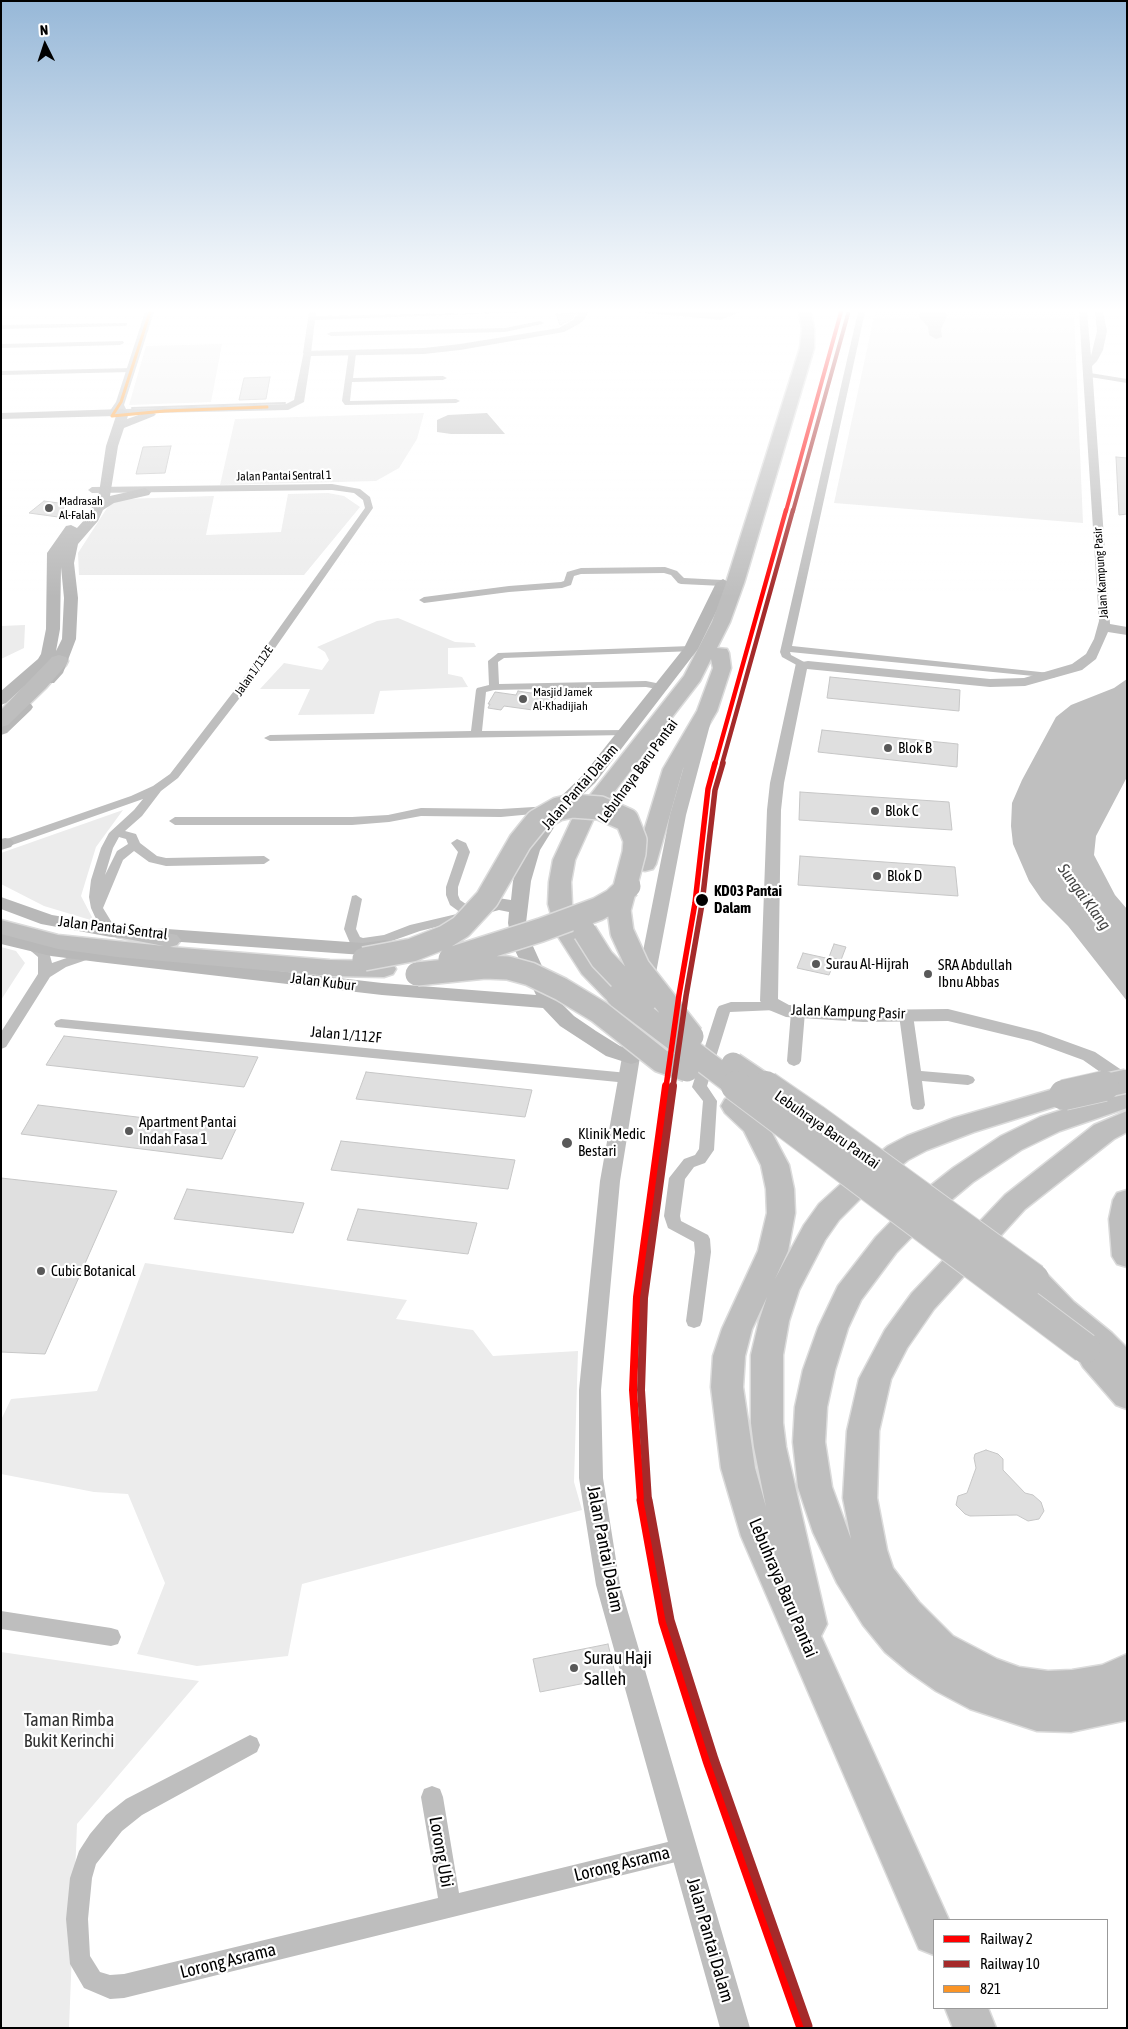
<!DOCTYPE html>
<style>
body{margin:0}
#map{position:relative;width:1128px;height:2029px;overflow:hidden;background:#fff;font-family:"Asap Condensed",sans-serif}
canvas{display:block}
.frame{position:absolute;inset:0;border:2px solid #000;pointer-events:none}
.legend{position:absolute;left:933px;top:1919px;width:175px;height:90px;box-sizing:border-box;background:#fff;border:1px solid #999;margin:0;padding:6px 9px;list-style:none;font-size:15px;color:#000}
.legend li{display:flex;align-items:center;gap:10px;height:25px}
.legend b{width:25px;border:1px solid #999}
.north{position:absolute;left:20px;top:20px;width:50px;height:50px;-webkit-text-stroke:4px #fff;paint-order:stroke;rotate:356deg;font-size:14px;font-weight:700;line-height:20px;text-align:center;color:#000}
.north::after{content:'';display:block;margin:auto;width:18px;height:22px;background:#000;clip-path:polygon(50% 0,100% 100%,50% 72%,0 100%)}
</style>
<div id="map">
<canvas width="1128" height="2029"></canvas>
<div class="frame"></div>
<ul class="legend">
<li><b style="height:6px;background:#f00"></b>Railway 2</li>
<li><b style="height:6px;background:#a52a2a"></b>Railway 10</li>
<li><b style="height:6px;background:#fa9426"></b>821</li>
</ul>
<div class="north">N</div>
</div>
<script>
const ctx = document.querySelector('canvas').getContext('2d');
ctx.lineJoin = 'round';
function paint(path, color) { ctx.fillStyle = color; ctx.fill(path, 'evenodd'); }
const shape = rows => new Path2D(rows.map(r => 'M' + r).join(''));
function strokePath(path, color, width, dash) { ctx.strokeStyle = color; ctx.lineWidth = width; ctx.lineCap = dash ? 'butt' : 'round'; ctx.setLineDash(dash || []); ctx.stroke(path); }
function label(font, color, halo, rows, align = 'center') {
  ctx.font = font + ' "Asap Condensed",sans-serif'; ctx.lineWidth = 4.5; ctx.setLineDash([]); ctx.textBaseline = 'middle'; ctx.strokeStyle = halo; ctx.fillStyle = color; for (const [text, x, y, turn = 0] of rows) {
    ctx.save(); ctx.translate(x, y); ctx.rotate((+turn || 0) * Math.PI / 180); ctx.textAlign = isNaN(turn) ? turn : align; if (halo) ctx.strokeText(text, 0, 0); ctx.fillText(text, 0, 0); ctx.restore();
  }
}
const green = shape([
 [875,312,1074,312,1083,523,834,503],
 [222,344,211,402,129,405,146,346],
 [424,413,417,439,399,468,376,481,220,485,235,419],
 [328,493,344,496,360,507,304,575,79,575,78,553,109,505,122,499,214,496,206,535,281,532,288,494],
 [398,618,455,642,474,643,476,647,448,648,448,674,462,677,468,687,380,691,374,714,298,715,310,689,260,689,284,663,322,670,329,660,325,652,317,647,377,621],
 [25,625,24,648,1,659,1,626],
 [123,810,96,847,81,896,94,921,44,906,1,884,1,853],
 [1,947,16,951,25,963,1,1000],
 [145,1263,407,1300,396,1319,473,1330,493,1356,578,1351,574,1482,582,1510,302,1584,288,1656,197,1666,137,1654,165,1583,128,1494,94,1492,1,1474,1,1420,11,1399,97,1391],
 [1,1652,199,1681,77,1824,69,2028,1,2028]
]);
const water = shape([
 [637,312,739,312,721,320],
 [920,312,944,312,947,316,941,329,942,337,936,339,929,335,928,327,919,317],
 [487,413,505,434,451,434,437,432,437,420,448,415],
 [1127,679,1127,777,1096,836,1094,855,1115,895,1127,909,1127,1001,1068,926,1042,900,1029,881,1013,844,1011,826,1012,803,1022,780,1056,717,1071,705,1114,688]
]);
const stream = shape([
 [132,408,285,403]
]);
const building = shape([
 [576,313,572,319,560,325,556,314,576,313],
 [270,377,266,399,239,400,244,378,270,377],
 [171,446,165,473,136,474,143,447,171,446],
 [1116,457,1127,458,1127,514,1119,515,1116,457],
 [44,501,66,504,58,517,29,513,44,501],
 [830,677,960,690,959,711,827,698,830,677],
 [518,691,531,693,538,691,558,694,548,710,541,709,540,711,504,706,501,710,488,708,490,704,488,704,495,692,516,695,518,691],
 [822,730,958,744,957,767,818,752,822,730],
 [800,792,949,802,952,830,799,820,800,792],
 [800,856,955,867,958,896,798,885,800,856],
 [834,944,846,947,841,960,829,957,834,944],
 [803,953,835,960,829,975,797,968,803,953],
 [64,1036,258,1057,244,1087,46,1065,64,1036],
 [366,1072,532,1090,525,1117,356,1099,366,1072],
 [38,1105,236,1129,222,1159,21,1134,38,1105],
 [341,1141,515,1160,508,1189,331,1170,341,1141],
 [1,1178,117,1191,45,1354,1,1352,1,1178],
 [187,1189,304,1203,293,1233,174,1219,187,1189],
 [358,1209,477,1223,468,1254,347,1240,358,1209],
 [986,1450,998,1454,1003,1459,1003,1470,1025,1493,1033,1495,1041,1502,1044,1511,1039,1519,1028,1521,1017,1515,970,1516,965,1514,956,1505,958,1496,967,1493,976,1468,974,1458,975,1454,986,1450],
 [608,1644,616,1677,540,1692,533,1659,608,1644]
]);
const minor = shape([
 [309,312,316,312,316,316,527,312,315,320,311,353,307,355,303,353,309,312],
 [858,312,865,312,792,646,1050,673,1054,674,1055,676,1054,678,790,652,791,655,806,663,807,665,806,667,802,668,782,657,780,652,858,312],
 [540,321,544,323,542,324,505,332,331,336,327,334,331,332,505,328,540,321],
 [127,323,127,325,125,326,1,329,1,325,127,323],
 [123,341,124,343,120,345,1,348,1,344,123,341],
 [349,351,356,353,353,378,443,376,447,378,443,380,352,382,350,401,456,399,460,401,456,403,345,405,342,401,349,351],
 [134,368,135,370,131,372,1,375,1,371,134,368],
 [1084,372,1127,379,1127,383,1084,376,1084,372],
 [332,484,360,489,370,497,373,508,245,691,178,778,161,791,142,816,125,831,136,834,140,843,157,856,166,858,264,856,270,860,264,864,166,866,149,862,134,851,123,860,103,908,117,931,116,934,106,934,96,919,91,908,89,897,91,880,101,848,109,833,134,810,143,799,1,849,1,841,131,796,153,786,170,774,237,687,365,508,363,500,354,493,332,490,92,493,88,490,92,487,332,484],
 [119,837,126,839,128,844,117,851,105,875,113,848,119,837],
 [665,567,677,571,684,578,723,580,728,583,723,586,681,584,678,583,671,575,664,573,581,574,574,576,571,585,562,588,509,592,424,603,419,600,424,597,509,586,561,582,564,581,567,572,581,568,665,567],
 [691,646,696,649,695,651,504,658,498,662,499,684,646,681,666,685,667,687,662,690,646,687,494,690,486,692,482,731,631,730,632,732,627,735,270,741,264,738,270,735,471,731,476,690,477,688,489,685,488,661,498,653,691,646],
 [550,806,556,810,554,812,501,817,421,816,389,822,352,825,175,825,169,821,175,817,352,817,388,815,421,808,501,809,550,806],
 [457,839,466,843,470,852,458,887,458,895,460,900,476,911,477,914,476,917,420,931,386,943,363,946,350,943,344,929,352,896,356,895,362,899,356,929,360,937,363,938,384,935,410,925,461,913,450,905,446,895,446,887,458,852,451,843,457,839],
 [32,942,49,952,52,963,87,951,94,955,92,958,66,967,50,977,6,1047,1,1049,1,1032,38,974,38,957,25,946,32,942],
 [731,1002,775,1002,780,1003,782,1006,780,1009,775,1010,730,1012,707,1086,717,1101,714,1150,705,1163,694,1167,685,1179,680,1216,681,1221,708,1235,710,1239,711,1252,702,1321,700,1326,694,1328,688,1326,686,1321,695,1252,694,1242,668,1228,664,1216,669,1178,684,1159,695,1155,699,1149,703,1101,692,1087,717,1009,719,1006,731,1002],
 [798,1008,803,1009,805,1012,801,1061,799,1064,794,1066,789,1064,787,1061,791,1012,793,1009,798,1008],
 [906,1010,911,1012,913,1015,921,1071,968,1075,973,1077,975,1080,973,1083,968,1085,922,1081,925,1105,923,1109,918,1110,913,1109,911,1105,899,1015,901,1012,906,1010],
 [61,1019,628,1073,633,1075,635,1078,633,1081,628,1083,56,1027,54,1024,56,1021,61,1019],
 [1,1611,111,1628,118,1630,121,1637,118,1644,111,1646,1,1629,1,1611],
 [250,1735,257,1738,260,1745,257,1752,142,1815,122,1831,96,1864,92,1878,88,1919,90,1956,100,1972,110,1975,124,1974,438,1898,421,1797,424,1789,432,1786,440,1789,443,1797,459,1893,684,1838,692,1841,695,1849,692,1857,684,1860,124,1998,110,1999,84,1988,70,1964,66,1919,70,1878,79,1851,90,1834,106,1815,126,1799,250,1735]
]);
const tertiary = shape([
 [145,312,154,312,124,405,126,409,286,404,294,400,304,351,424,348,460,344,559,328,573,320,579,312,588,312,585,319,579,324,564,332,460,350,424,354,311,356,304,402,288,410,110,414,109,412,116,402,145,312],
 [1079,312,1087,312,1091,356,1097,331,1095,312,1103,312,1107,331,1103,350,1097,361,1092,366,1110,624,1127,627,1127,635,1108,632,1096,659,1082,670,1025,686,990,687,807,669,784,783,781,810,778,999,789,1005,863,1010,948,1009,1040,1032,1095,1052,1126,1073,1127,1096,1120,1095,1113,1081,1083,1060,1031,1041,948,1021,863,1022,786,1017,769,1010,760,1001,767,810,770,783,796,663,808,661,990,679,1024,678,1072,664,1086,654,1094,639,1099,621,1079,312],
 [704,717,711,721,686,815,640,1057,620,1181,601,1390,603,1478,620,1585,750,2028,720,2028,596,1585,579,1478,579,1390,600,1181,622,1057,670,815,697,721,704,717]
]);
const secondary = shape([
 [123,409,129,412,127,419,150,411,156,414,154,416,124,428,118,446,110,496,145,488,151,492,149,495,114,503,103,510,98,521,78,544,74,563,78,598,76,639,63,673,54,683,44,683,41,680,51,669,51,662,6,703,1,705,1,691,38,659,41,654,46,629,47,553,66,526,71,525,77,528,87,517,99,493,106,446,116,416,1,419,1,413,123,409],
 [61,567,64,598,62,639,56,651,60,629,61,567],
 [723,579,730,583,698,649,595,783,563,813,540,850,531,881,526,923,532,944,557,999,574,1016,596,1031,620,1046,638,1052,641,1057,638,1062,631,1064,606,1056,560,1026,543,1008,382,995,98,962,51,956,1,944,1,932,51,944,98,950,382,983,536,995,512,944,508,923,509,912,499,910,477,916,470,914,468,910,470,906,498,898,511,900,513,881,522,850,547,810,583,775,684,648,716,583,723,579],
 [25,702,31,704,33,707,31,710,7,733,1,735,1,721,19,704,25,702],
 [5,838,11,839,14,843,11,847,1,850,1,839,5,838],
 [1,897,52,915,111,925,363,943,386,940,393,942,396,946,393,950,363,955,111,937,41,924,1,909,1,897]
]);
const motorway = shape([
 [799,312,811,312,814,329,814,348,744,583,730,622,717,648,727,649,729,653,731,668,717,711,683,769,656,864,653,869,645,871,637,869,634,864,663,769,697,711,713,668,711,659,700,681,594,818,575,860,571,882,572,904,581,935,600,964,630,996,627,1002,618,1004,609,1002,582,974,557,935,548,904,549,882,553,860,573,817,684,676,712,622,726,583,800,348,802,329,799,312],
 [59,655,66,657,68,661,66,665,46,688,8,725,1,727,1,710,52,657,59,655],
 [1,920,58,935,164,946,117,937,113,932,117,927,125,925,177,935,181,940,177,945,170,947,330,960,384,961,393,964,396,969,393,974,384,977,330,976,117,957,58,949,1,934,1,920],
 [1064,1086,1073,1089,1077,1095,1073,1101,974,1132,927,1150,908,1160,862,1197,839,1220,825,1240,799,1290,789,1321,783,1355,783,1423,786,1447,827,1624,821,1636,949,1920,934,1920,934,1955,919,1949,741,1536,721,1468,711,1387,713,1356,722,1329,758,1251,767,1213,766,1189,761,1165,744,1131,725,1113,721,1106,725,1099,734,1097,743,1099,764,1118,789,1165,794,1189,795,1213,788,1251,775,1279,804,1225,819,1204,842,1183,888,1146,907,1136,954,1118,1064,1086],
 [767,1297,759,1321,751,1355,751,1423,754,1447,766,1507,755,1468,743,1387,745,1356,752,1329,767,1297],
 [1127,1089,1127,1108,1060,1131,1021,1150,973,1182,931,1217,896,1253,861,1300,848,1328,835,1370,827,1407,825,1442,832,1487,851,1539,843,1498,847,1431,859,1379,885,1330,912,1293,1005,1195,1094,1125,1127,1111,1127,1132,1114,1139,1025,1209,934,1309,907,1348,891,1379,879,1431,877,1498,887,1550,893,1568,919,1602,953,1636,997,1659,1019,1667,1048,1671,1072,1670,1102,1665,1127,1654,1127,1720,1071,1732,1037,1731,970,1709,936,1691,909,1672,885,1652,863,1625,837,1583,813,1532,798,1487,793,1442,795,1407,803,1370,818,1328,838,1286,876,1237,911,1201,953,1168,1001,1136,1040,1117,1127,1089],
 [1127,1190,1127,1267,1117,1264,1112,1256,1109,1219,1113,1200,1117,1193,1127,1190],
 [1034,1267,1044,1271,1074,1302,1112,1333,1127,1348,1127,1409,1116,1405,1083,1367,1078,1358,1083,1349,1087,1348,1052,1318,1024,1287,1019,1279,1024,1271,1034,1267],
 [945,2008,988,2008,996,2028,953,2028,945,2008]
]);
const motorwayBridgeFar1 = shape([
 [585,932,602,959,624,982,646,1000],
 [364,959,412,950,445,937,461,927,487,899,520,842,537,821,558,809,572,806,600,808,627,820,635,840,634,853,619,910,622,932,638,967,692,1036],
 [450,959,541,930,598,909,614,900,629,886],
 [417,974,485,967,508,968,530,974,561,989,599,1012,661,1061,687,1070],
 [618,996,738,1087],
 [733,1064,767,1087],
 [1099,1087,1127,1081]
]);
const motorwayBridge = shape([
 [736,1086,1085,1348],
 [766,1086,814,1119,1034,1279],
 [1064,1095,1104,1086]
]);
const bus1 = shape([
 [150,312,121,402,112,416,165,411,267,407]
]);
const rail1Far4 = shape([
 [786,511,841,312]
]);
const rail1Far3 = shape([
 [715,764,786,510]
]);
const rail1Far2 = shape([
 [666,1087,679,995,695,903,708,789,715,763]
]);
const rail1Far1 = shape([
 [641,1501,633,1390,637,1297,666,1086]
]);
const rail1 = shape([
 [641,1500,663,1622,707,1761,801,2028]
]);
const rail2Far4 = shape([
 [793,511,848,314]
]);
const rail2Far3 = shape([
 [722,764,793,510]
]);
const rail2Far2 = shape([
 [673,1087,686,996,702,904,715,790,723,763]
]);
const rail2Far1 = shape([
 [648,1501,641,1390,644,1298,673,1086]
]);
const rail2 = shape([
 [648,1500,670,1620,714,1759,808,2026]
]);
const markers = [
 [49,508,5,"#595959"],
 [523,699,5,"#595959"],
 [888,748,5,"#595959"],
 [875,811,5,"#595959"],
 [877,876,5,"#595959"],
 [702,900,7,"#000"],
 [816,964,5,"#595959"],
 [928,974,5,"#595959"],
 [129,1131,5,"#595959"],
 [567,1143,6,"#595959"],
 [41,1271,5,"#595959"],
 [574,1668,5,"#595959"]
];
const farStreetnames = [
 ["Jalan Pantai Sentral 1",284,476,-1],
 ["Jalan Kampung Pasir",1101,573,-94],
 ["Jalan 1/112E",254,671,-55]
];
const farPoinames = [
 ["Madrasah",59,501],
 ["Al-Falah",59,515],
 ["Masjid Jamek",533,692],
 ["Al-Khadijiah",533,706]
];
const poiNames = [
 ["Blok B",898,748],
 ["Blok C",885,811],
 ["Blok D",887,876],
 ["Surau Al-Hijrah",826,964],
 ["SRA Abdullah",938,965],
 ["Ibnu Abbas",938,982],
 ["Apartment Pantai",139,1122],
 ["Indah Fasa 1",139,1139],
 ["Klinik Medic",578,1134],
 ["Bestari",578,1151],
 ["Cubic Botanical",51,1271]
];
const streetNames = [
 ["Lebuhraya Baru Pantai",638,771,-54],
 ["Jalan Pantai Dalam",580,787,-49],
 ["Jalan Pantai Sentral",113,928,7],
 ["Jalan Kubur",323,982,7],
 ["Jalan Kampung Pasir",848,1012,2],
 ["Jalan 1/112F",346,1035,5],
 ["Lebuhraya Baru Pantai",827,1130,35]
];
const stopNames = [
 ["KD03 Pantai",714,891],
 ["Dalam",714,908]
];
const waterNames = [
 ["Sungai Klang",1084,897,54]
];
const nearStreetnames = [
 ["Jalan Pantai Dalam",605,1549,79],
 ["Lebuhraya Baru Pantai",783,1588,67],
 ["Lorong Ubi",441,1852,80],
 ["Lorong Asrama",622,1864,-14],
 ["Jalan Pantai Dalam",710,1940,74],
 ["Lorong Asrama",228,1961,-14]
];
const nearPoinames = [
 ["Surau Haji",584,1658],
 ["Salleh",584,1679]
];
const nearParknames = [
 ["Taman Rimba",69,1720],
 ["Bukit Kerinchi",69,1741]
];
paint(green, '#ececec');
paint(water, '#bfbfbf');
strokePath(stream, '#bfbfbf', 2);
paint(building, '#dfdfdf');
strokePath(building, '#c7c7c7', 1);
strokePath(motorway, '#dbdbdb', 3);
paint(minor, '#bebebe');
paint(tertiary, '#bebebe');
paint(secondary, '#b8b8b8');
paint(motorway, '#bebebe');
strokePath(motorwayBridgeFar1, '#dbdbdb', 26, []);
strokePath(motorwayBridge, '#dbdbdb', 32, []);
strokePath(motorwayBridgeFar1, '#bebebe', 23);
strokePath(motorwayBridge, '#bebebe', 30);
strokePath(bus1, '#fa9426', 3);
strokePath(rail1Far4, '#f00', 4);
strokePath(rail1Far3, '#f00', 4.5);
strokePath(rail1Far2, '#f00', 5.5);
strokePath(rail1Far1, '#f00', 8);
strokePath(rail1, '#f00', 9);
strokePath(rail2Far4, '#a52a2a', 4);
strokePath(rail2Far3, '#a52a2a', 4.5);
strokePath(rail2Far2, '#a52a2a', 5.5);
strokePath(rail2Far1, '#a52a2a', 8);
strokePath(rail2, '#a52a2a', 9);
const sky = ctx.createLinearGradient(0, 0, 0, 597);
sky.addColorStop(0, '#97b8d8');
sky.addColorStop(0.52, '#fff');
sky.addColorStop(1, '#ffffff00');
ctx.fillStyle = sky;
ctx.fillRect(0, 0, 1128, 597);
for (const [x, y, r, color] of markers) { const dot = new Path2D(); dot.arc(x, y, r, 0, 2 * Math.PI); ctx.fillStyle = color; ctx.fill(dot); strokePath(dot, '#fff', 2); }
label('12px', '#000', '#fff', farStreetnames);
label('12px', '#000', '#fff', farPoinames, 'left');
label('15px', '#000', '#fff', poiNames, 'left');
label('15px', '#000', '#fff', streetNames);
label('bold 15px', '#000', '#fff', stopNames, 'left');
label('italic 16px', '#444', '#fff', waterNames);
label('18px', '#000', '#fff', nearStreetnames);
label('18px', '#000', '#fff', nearPoinames, 'left');
label('18px', '#333', '#fff', nearParknames);
</script>
